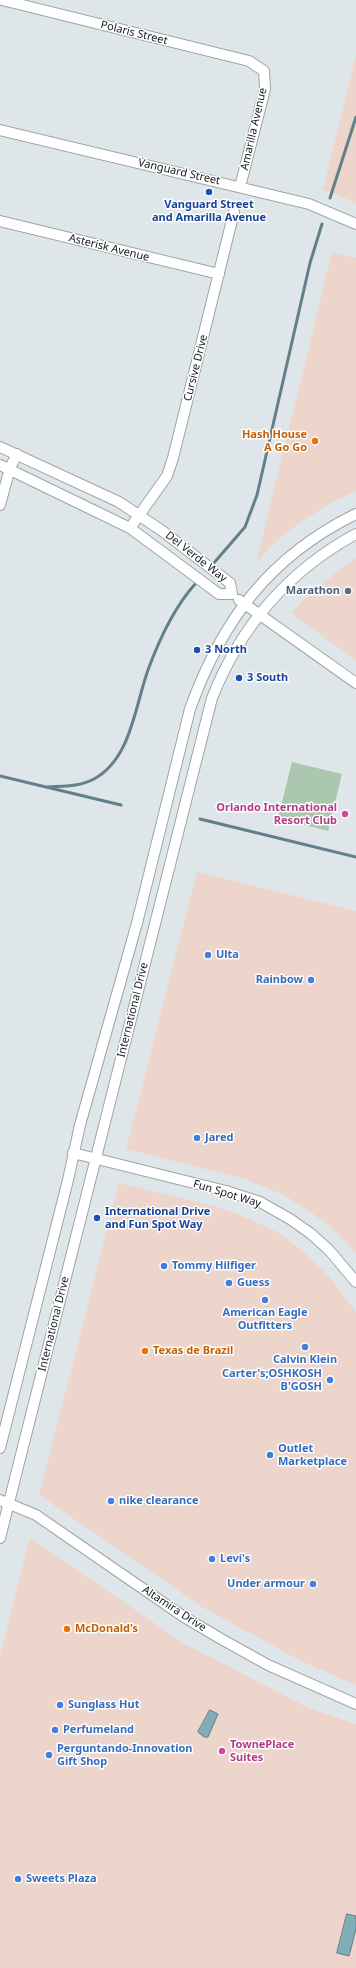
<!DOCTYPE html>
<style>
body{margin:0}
canvas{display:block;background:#dfe6ea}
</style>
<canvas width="356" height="1968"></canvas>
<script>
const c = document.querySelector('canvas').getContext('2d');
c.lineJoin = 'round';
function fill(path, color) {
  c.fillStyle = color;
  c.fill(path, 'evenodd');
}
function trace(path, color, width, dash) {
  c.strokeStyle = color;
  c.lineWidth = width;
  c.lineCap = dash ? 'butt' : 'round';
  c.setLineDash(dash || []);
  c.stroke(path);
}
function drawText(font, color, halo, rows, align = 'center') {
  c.font = font + ' "Noto Sans",sans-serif';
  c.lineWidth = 3;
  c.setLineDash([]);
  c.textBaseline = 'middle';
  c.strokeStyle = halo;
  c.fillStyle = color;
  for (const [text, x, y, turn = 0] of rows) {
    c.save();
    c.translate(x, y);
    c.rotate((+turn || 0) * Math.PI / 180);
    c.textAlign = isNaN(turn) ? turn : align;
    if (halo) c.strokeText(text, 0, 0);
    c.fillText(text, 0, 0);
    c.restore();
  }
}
const commercial = new Path2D(`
 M356,56V204L335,193L323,190Z
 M332,252L356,258V491L329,504L301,522L273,544L256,563Z
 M356,558V661L291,613L315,589Z
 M197,872L356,911V1253L325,1222L284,1195L245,1179L126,1149Z
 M119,1183L218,1207L247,1218L279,1233L304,1252L325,1272L356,1312V1685L303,1662L202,1607L39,1495Z
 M30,1538L185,1644L309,1708L356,1724V1968H0V1655Z`);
const green = new Path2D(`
 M292,762L342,774L328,831L278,818Z`);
const water = new Path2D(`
 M210,1710L218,1714L208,1737H204L198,1732Z
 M347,1914L356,1916V1929L349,1956L337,1953Z`);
const stream = new Path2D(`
 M330,198L356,117
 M213,564L245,527L257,495L310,263L322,224
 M0,776L121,805
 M47,787C63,786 79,787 94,779C131,759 135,706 148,670C159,640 175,606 196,583
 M200,819L356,857`);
const minor = new Path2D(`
 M2,0L249,61L264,71L265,89L240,187
 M0,130L309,204L356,224
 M0,221L219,274
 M0,447L119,502L161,530L230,583L232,594
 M0,465L130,528L219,594H232
 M0,505L10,468L17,454
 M130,528L167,476L173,458L234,212
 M239,600L356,683
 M73,1153L226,1191L260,1202L290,1219L310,1233L329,1250L356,1282
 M0,1448L68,1180L80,1125L137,923L190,709C222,620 270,556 356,514
 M0,1500L36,1515L184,1617L223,1640L268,1665L356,1704
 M0,1538L212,698C240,628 288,571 356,534`);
const markers = [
 [209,192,4,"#1a4fb4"],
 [315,441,4,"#e8710a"],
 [348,591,4,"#5c6f8a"],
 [197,650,4,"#1a4fb4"],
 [239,678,4,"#1a4fb4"],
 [345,814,4,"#d1479c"],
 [208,955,4,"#3f7fe0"],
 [311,980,4,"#3f7fe0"],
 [197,1138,4,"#3f7fe0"],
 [97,1218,4,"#1a4fb4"],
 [164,1266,4,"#3f7fe0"],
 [229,1283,4,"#3f7fe0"],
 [265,1300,4,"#3f7fe0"],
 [305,1347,4,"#3f7fe0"],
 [145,1351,4,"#e8710a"],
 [330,1380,4,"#3f7fe0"],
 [270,1455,4,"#3f7fe0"],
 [111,1501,4,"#3f7fe0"],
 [212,1559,4,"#3f7fe0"],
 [313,1584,4,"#3f7fe0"],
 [67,1629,4,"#e8710a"],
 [60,1705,4,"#3f7fe0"],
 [55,1730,4,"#3f7fe0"],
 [222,1751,4,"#d1479c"],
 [49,1755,4,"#3f7fe0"],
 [18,1879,4,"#3f7fe0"]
];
const streetNames = [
 ["Polaris Street",134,33,14],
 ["Amarilla Avenue",254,129,-77],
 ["Vanguard Street",179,172,13],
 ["Asterisk Avenue",109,248,14],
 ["Cursive Drive",196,368,-76],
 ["Del Verde Way",196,557,38],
 ["International Drive",133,1010,-76],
 ["Fun Spot Way",227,1194,17],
 ["International Drive",54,1324,-76],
 ["Altamira Drive",174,1609,33]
];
const transitNames = [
 ["Vanguard Street",209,205,"center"],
 ["and Amarilla Avenue",209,218,"center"],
 ["3 North",205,650],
 ["3 South",247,678],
 ["International Drive",105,1212],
 ["and Fun Spot Way",105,1225]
];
const foodNames = [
 ["Hash House",307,435,"right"],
 ["A Go Go",307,448,"right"],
 ["Texas de Brazil",153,1351],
 ["McDonald's",75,1629]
];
const serviceNames = [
 ["Marathon",340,591]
];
const hotelNames = [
 ["Orlando International",337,808],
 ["Resort Club",337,821],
 ["TownePlace",230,1745,"left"],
 ["Suites",230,1758,"left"]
];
const shopNames = [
 ["Ulta",216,955],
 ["Rainbow",303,980,"right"],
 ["Jared",205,1138],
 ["Tommy Hilfiger",172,1266],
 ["Guess",237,1283],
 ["American Eagle",265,1313,"center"],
 ["Outfitters",265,1326,"center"],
 ["Calvin Klein",305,1360,"center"],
 ["Carter's;OSHKOSH",322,1374,"right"],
 ["B'GOSH",322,1387,"right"],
 ["Outlet",278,1449],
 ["Marketplace",278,1462],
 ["nike clearance",119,1501],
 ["Levi's",220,1559],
 ["Under armour",305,1584,"right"],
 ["Sunglass Hut",68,1705],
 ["Perfumeland",63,1730],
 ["Perguntando-Innovation",57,1749],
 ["Gift Shop",57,1762],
 ["Sweets Plaza",26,1879]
];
fill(commercial, '#edd5cb');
fill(green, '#abc7af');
fill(water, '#81adb9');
trace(water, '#618089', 1);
trace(stream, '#618089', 3);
trace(minor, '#9fa4a9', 12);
trace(minor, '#fff', 10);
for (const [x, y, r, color] of markers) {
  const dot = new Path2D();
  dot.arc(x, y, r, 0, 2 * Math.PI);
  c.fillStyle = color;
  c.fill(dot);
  trace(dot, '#fff', 1.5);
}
drawText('11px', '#151719', '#fff', streetNames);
drawText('bold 11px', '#164399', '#fff', transitNames, 'left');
drawText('bold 11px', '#c56008', '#fff', foodNames, 'left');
drawText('bold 11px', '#4e5e75', '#fff', serviceNames, 'right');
drawText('bold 11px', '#b23c85', '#fff', hotelNames, 'right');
drawText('bold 11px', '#366cbe', '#fff', shopNames, 'left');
</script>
